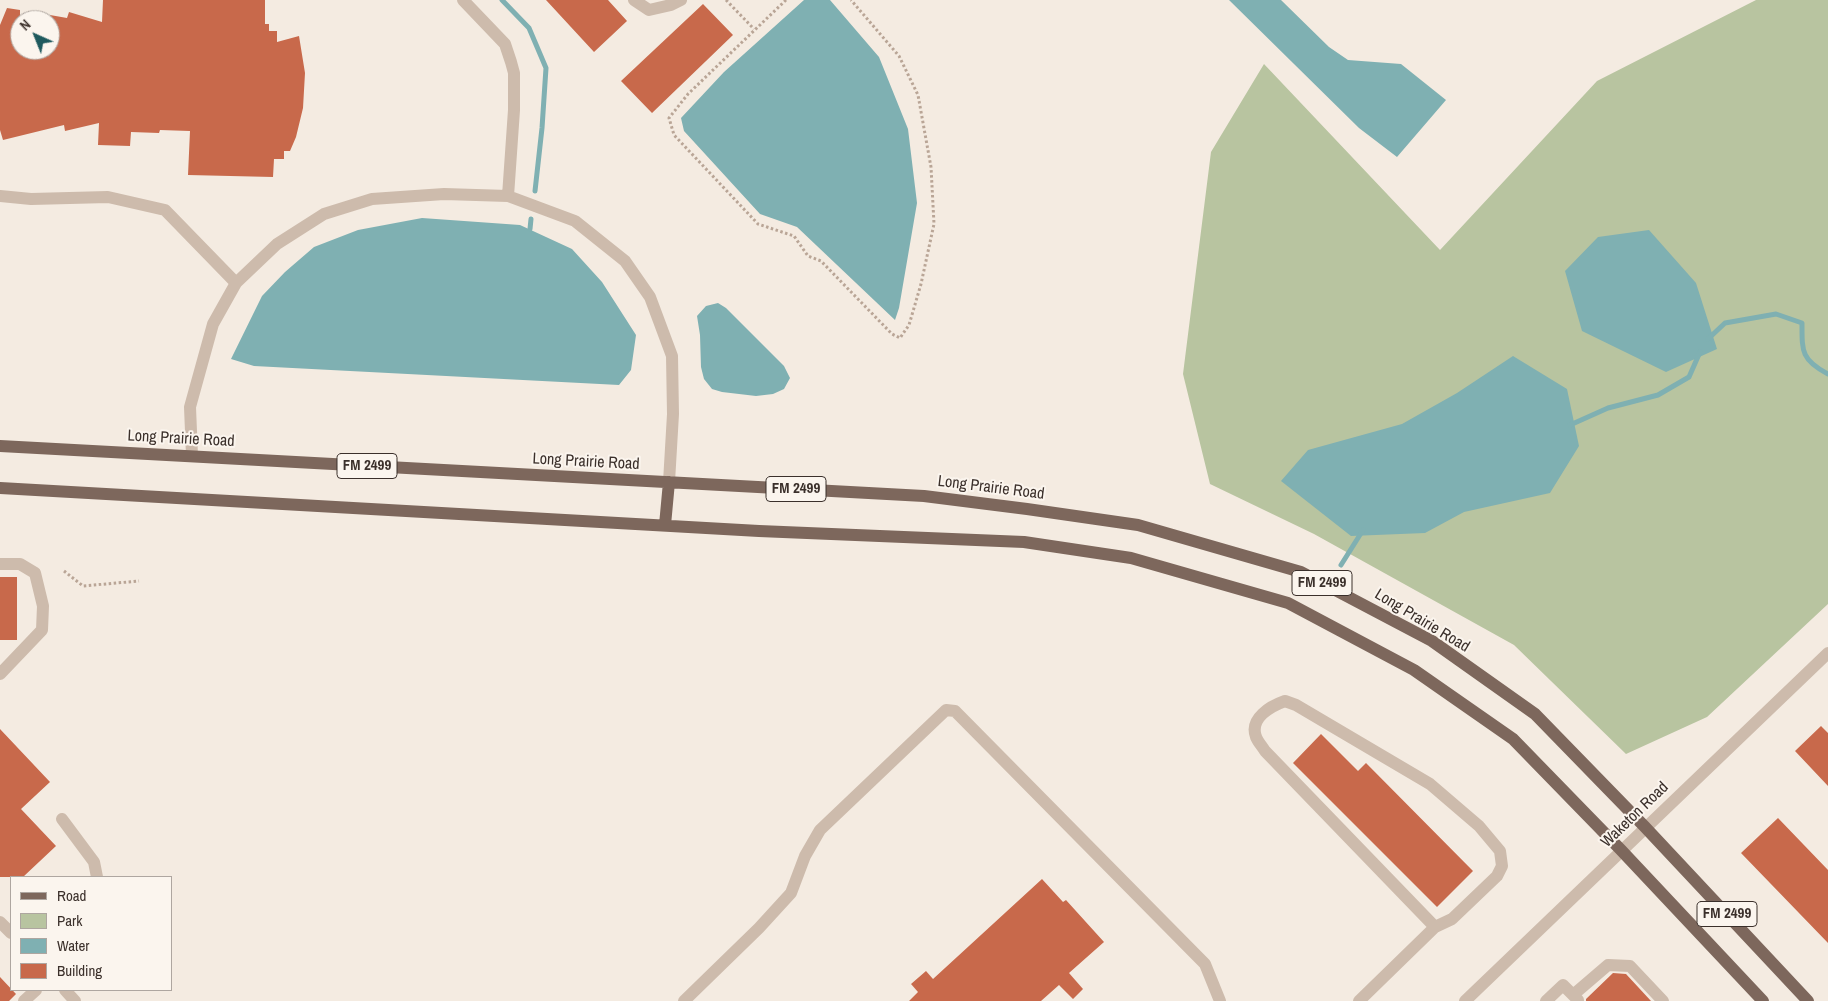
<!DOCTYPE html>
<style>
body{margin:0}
#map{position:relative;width:1828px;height:1001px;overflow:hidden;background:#f4ebe1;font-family:"Archivo Narrow",sans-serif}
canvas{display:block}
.legend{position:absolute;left:10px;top:876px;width:162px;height:115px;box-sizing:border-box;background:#fbf5ee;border:1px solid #aea6a0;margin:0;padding:6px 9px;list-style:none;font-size:15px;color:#3b302b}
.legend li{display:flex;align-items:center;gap:10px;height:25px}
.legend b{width:25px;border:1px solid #aea6a0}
.north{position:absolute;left:10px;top:10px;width:50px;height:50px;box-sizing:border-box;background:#fbf5ee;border:1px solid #aea6a0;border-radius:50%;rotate:316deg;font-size:14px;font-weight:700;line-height:20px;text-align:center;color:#3b302b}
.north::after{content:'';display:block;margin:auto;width:18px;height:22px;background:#1f5a5e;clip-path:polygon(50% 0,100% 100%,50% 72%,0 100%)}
</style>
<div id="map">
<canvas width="1828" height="1001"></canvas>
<ul class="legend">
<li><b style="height:6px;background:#7d675c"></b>Road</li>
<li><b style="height:14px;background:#b8c4a0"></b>Park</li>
<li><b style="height:14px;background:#7fb0b2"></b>Water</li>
<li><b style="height:14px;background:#c8694b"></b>Building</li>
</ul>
<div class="north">N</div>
</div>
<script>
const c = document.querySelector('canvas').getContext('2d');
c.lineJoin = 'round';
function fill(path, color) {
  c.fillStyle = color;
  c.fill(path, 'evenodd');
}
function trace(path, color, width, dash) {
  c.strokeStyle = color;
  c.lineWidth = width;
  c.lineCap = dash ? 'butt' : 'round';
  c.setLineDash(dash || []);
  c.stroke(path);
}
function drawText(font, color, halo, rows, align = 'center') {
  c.font = font + ' "Archivo Narrow",sans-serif';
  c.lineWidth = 4;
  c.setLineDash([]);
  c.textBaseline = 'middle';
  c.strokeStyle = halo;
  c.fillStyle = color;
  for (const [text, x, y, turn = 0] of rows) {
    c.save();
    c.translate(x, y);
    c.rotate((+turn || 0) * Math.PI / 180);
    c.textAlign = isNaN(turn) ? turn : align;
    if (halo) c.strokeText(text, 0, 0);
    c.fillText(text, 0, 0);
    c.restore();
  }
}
const green = new Path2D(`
 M1756,0H1828V604L1707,717L1626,754L1514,645L1314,534L1210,484L1183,374L1211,152L1264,64L1440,250L1597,81Z`);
const water = new Path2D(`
 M804,0H830L879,57L908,129L917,203L899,308L895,320L797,227L760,214L684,131L681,118L724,72Z
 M1229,0H1281L1329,47L1348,60L1401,64L1446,100L1397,157L1359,128Z
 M422,218L520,225L572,249L602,282L636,335L631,370L619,385L254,366L231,359L262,296L285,272L314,247L358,230Z
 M1649,230L1696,283L1717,349L1666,372L1582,331L1565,271L1598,237Z
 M718,303L726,308L784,366L790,378L784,389L773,394L756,396L722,392L712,389L704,379L701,367L700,335L697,316L706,306Z
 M1513,356L1567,389L1579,446L1550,493L1464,512L1425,533L1351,536L1281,481L1308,450L1402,424L1457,393Z`);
const stream = new Path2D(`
 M502,0L529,28L546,68L542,128L535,191
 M530,229L531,219
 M1708,339L1725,323L1776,314L1802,323C1802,351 1801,360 1828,374
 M1570,425L1608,408L1658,395L1689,377L1700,352
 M1341,565L1363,530`);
const building = new Path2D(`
 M103,0H265V24H269V31H277V42L299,36L305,73L303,108L296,137L290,151H284V159H274L273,177L188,175L190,131L160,130L159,133L131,132L130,146L98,145L99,123L65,131L64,125L3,140L0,130V25L7,8L20,10V50H50V15L67,18L69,12L102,22Z
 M546,0H608L627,21L594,52Z
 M703,4L733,35L652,113L621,81Z
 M0,577H17V640H0Z
 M1821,726L1828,733V786L1795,751Z
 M0,729L50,782L21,809L56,846L23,877H0Z
 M1321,734L1358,771L1366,763L1473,871L1437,907L1293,763Z
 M1778,818L1828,870V943L1741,853Z
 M1042,879L1063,902L1066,900L1104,942L1069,973L1083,989L1073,999L1059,985L1041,1001H909L918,992L911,984L926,971L933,979Z
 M1613,973L1626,974L1651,1001H1586V999Z
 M0,977L16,994L9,1001H0Z`);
const path = new Path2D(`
 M726,0L754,29
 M786,0L688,94L669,118L674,135L758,224L794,236L808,256L821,261L892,334L900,338L909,325L921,284L934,224L931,167L918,95L899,56L851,0
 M64,571L83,586L139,581`);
const minor = new Path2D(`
 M463,0L505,44L511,62L514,73V110L508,196
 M634,0L649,10L671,5L681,0
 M0,196L31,199L108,197L165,210L236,283
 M192,456L190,407L213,324L236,283L277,244L324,214L372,199L444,194L508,196L575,221L625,261L650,297L672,356L673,414L669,482
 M0,564H20L35,573L43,606L42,630L0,674
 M62,819L94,862L97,877
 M0,922L11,933
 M65,990L75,1001
 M1573,995L1608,965L1630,966L1663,1001
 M24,1001L36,990
 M684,1001L759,928L791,893L805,856L820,830L946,710L955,711L1205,964L1220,1001
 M1359,1001L1435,927L1452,919L1497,876L1502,866L1500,851L1479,826L1430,784L1296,705L1285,701C1271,706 1249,718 1256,737C1258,742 1262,746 1265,751L1435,927
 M1465,1001L1828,653
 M1546,1001L1563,985L1578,1000`);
const major = new Path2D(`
 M0,446L924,496L1027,509L1138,525L1301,572L1432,641L1535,714L1645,827L1808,1001
 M0,488L759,531L1024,542L1131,558L1288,603L1414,670L1513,739L1621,850L1763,1001
 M665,525L669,482`);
const shields = [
 [367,466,60],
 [796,489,60],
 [1322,583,60],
 [1727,914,60]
];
const shieldNames = [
 ["FM 2499",367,466],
 ["FM 2499",796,489],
 ["FM 2499",1322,583],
 ["FM 2499",1727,914]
];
const streetNames = [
 ["Long Prairie Road",181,439,3],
 ["Long Prairie Road",586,462,3],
 ["Long Prairie Road",991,488,7],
 ["Long Prairie Road",1422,621,31],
 ["Waketon Road",1635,815,-44]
];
fill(green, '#b8c4a0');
fill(water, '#7fb0b2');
trace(stream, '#7fb0b2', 5);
fill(building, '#c8694b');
trace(path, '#b9a596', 3, [2.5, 2.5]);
trace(minor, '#cdbbac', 12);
trace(major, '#7d675c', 12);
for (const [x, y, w] of shields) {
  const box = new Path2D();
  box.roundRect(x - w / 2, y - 12.5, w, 25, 4);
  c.fillStyle = '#fbf5ee';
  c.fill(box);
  trace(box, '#3b302b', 1);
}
drawText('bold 15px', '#3b302b', null, shieldNames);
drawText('16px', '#3b302b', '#fbf5ee', streetNames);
</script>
